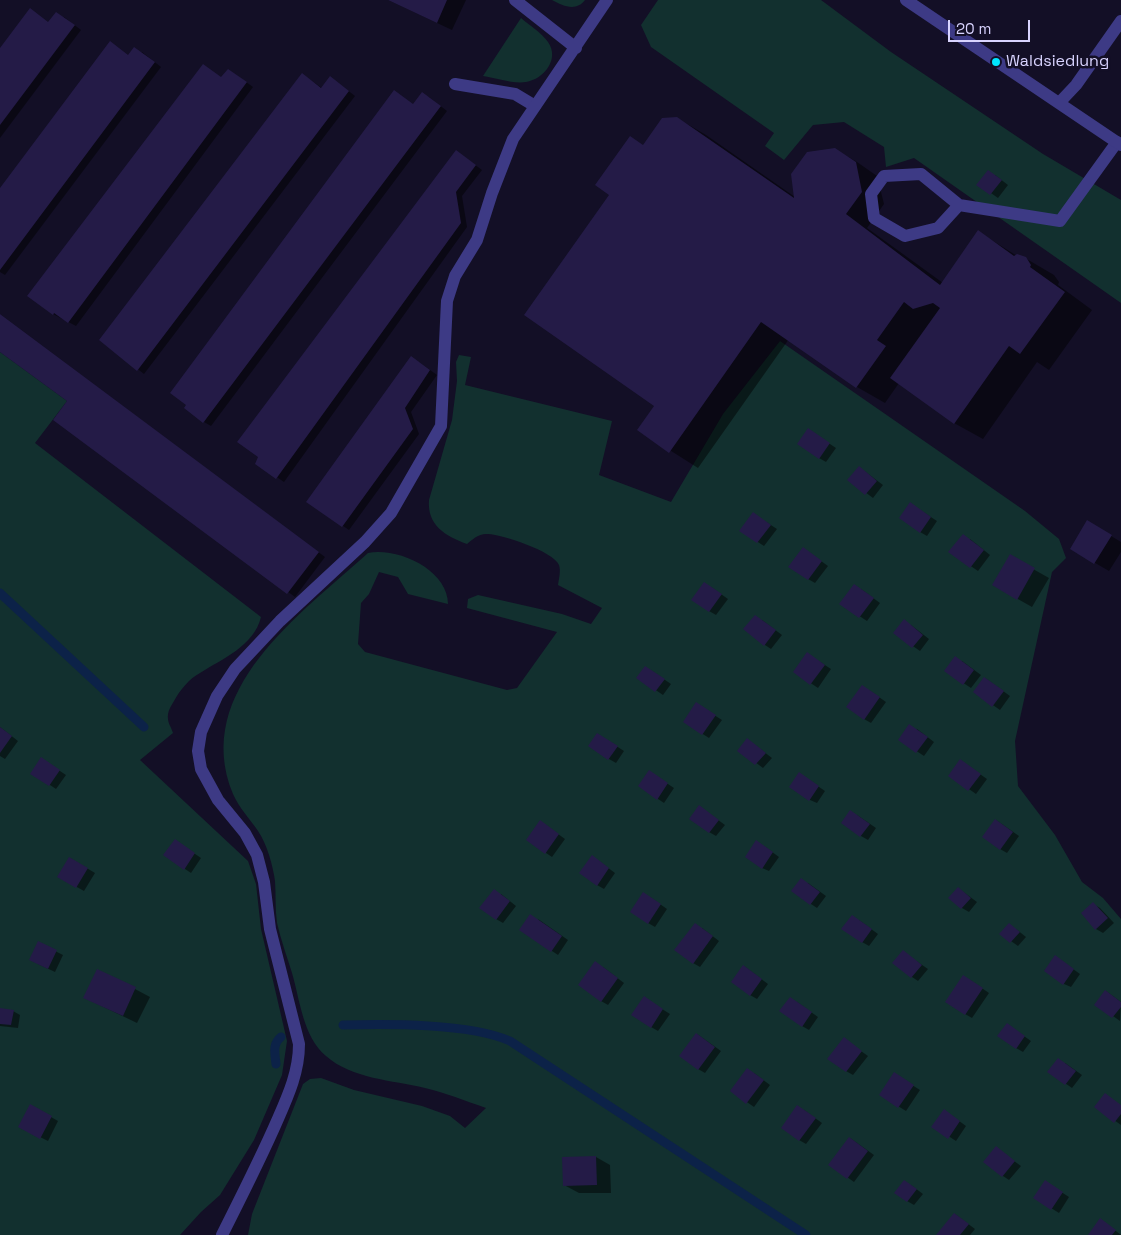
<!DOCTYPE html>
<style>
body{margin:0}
#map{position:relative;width:1121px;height:1235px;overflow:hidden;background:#130f26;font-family:"Space Grotesk",sans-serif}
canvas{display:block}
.scale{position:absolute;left:948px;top:20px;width:82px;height:22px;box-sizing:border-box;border:2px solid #d9d4ff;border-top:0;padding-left:6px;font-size:15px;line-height:18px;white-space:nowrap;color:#d9d4ff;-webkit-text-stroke:4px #130f26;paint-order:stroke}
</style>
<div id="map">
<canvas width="1121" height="1235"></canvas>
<div class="scale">20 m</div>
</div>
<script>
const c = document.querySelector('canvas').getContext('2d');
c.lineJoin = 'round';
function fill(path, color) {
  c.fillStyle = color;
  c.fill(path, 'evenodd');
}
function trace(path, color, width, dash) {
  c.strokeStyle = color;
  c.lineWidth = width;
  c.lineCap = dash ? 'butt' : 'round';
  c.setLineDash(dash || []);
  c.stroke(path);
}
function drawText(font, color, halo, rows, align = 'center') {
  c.font = font + ' "Space Grotesk",sans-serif';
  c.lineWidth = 5;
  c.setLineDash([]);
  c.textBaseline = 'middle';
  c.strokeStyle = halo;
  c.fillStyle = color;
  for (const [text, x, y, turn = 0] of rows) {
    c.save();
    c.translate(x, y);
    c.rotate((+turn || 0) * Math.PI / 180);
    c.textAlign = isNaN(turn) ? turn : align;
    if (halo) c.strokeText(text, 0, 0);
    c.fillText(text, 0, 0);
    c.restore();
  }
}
const green = new Path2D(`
 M552,0H585C576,12 563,6 552,0Z
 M658,0H821L891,52L1043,154L1121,200V303L914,158L886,167L884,147L844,122L813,125L784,160L765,146L774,133L651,47L641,25Z
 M521,18C529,25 542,33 548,42C560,59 544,79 526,82C513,84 496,78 483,76Z
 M780,341L1025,511L1059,539L1066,558L1052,572L1015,741L1018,786L1055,835L1082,882L1103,898L1121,919V1235H248L252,1214L303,1084L310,1079L321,1078L354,1090L422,1106L450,1116L465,1128L486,1108C466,1101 446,1093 425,1088C392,1080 352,1079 326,1056C303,1037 300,1000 292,973C287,957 281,940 277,923C275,909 276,895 275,881C273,866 267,844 258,831C250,819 239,808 233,794C191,690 301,614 368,553C398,547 448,570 448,604L408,594L398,577L379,572L369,594L361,603L358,644L365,652L507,690L517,688L557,632L467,608L468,599L478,595L562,614L591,624L602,608L558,585C559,578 561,571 559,565C553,551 503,535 488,534C479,533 473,539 467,544C445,536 427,525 429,500L452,420L457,381L456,362L459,355L471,357L465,385L612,421L599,475L671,502L723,414Z
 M0,352L67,401L35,443L261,617C254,646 222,659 200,673C189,679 180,690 174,701C171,706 167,712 168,719C168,723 172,729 173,733L140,760L248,861L256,884L261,929L287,1041L282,1075L254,1140L220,1195L201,1212L180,1235H0Z`);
const shadow = new Path2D(`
 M388,0H466L452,30Z
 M64,17L81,30L0,138V50Z
 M142,52L161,67L5,275L0,272V190L129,56Z
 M235,74L253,87L76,326L53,314L222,78Z
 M302,74L322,88L337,82L355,96L144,374L101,340Z
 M429,97L447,111L211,426L204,422L414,105Z
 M677,118L706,135L795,197L835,149L857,162L877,176L884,204L867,228L943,283L979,232L1017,256L1025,258L1054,275L1059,282L1058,285L1092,310L1049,370L1037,362L983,439L954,423L899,383L885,403L857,387L789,339L698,468L638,430L655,405L644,146Z
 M463,156L482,170L462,196L467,227L284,482L256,463Z
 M995,175L1008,185L998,198L978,184Z
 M0,314L325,557L295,597L55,420L69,401L0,350Z
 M419,362L437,375L411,412L419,434L349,530L308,502Z
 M815,434L836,448L826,462L819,458Z
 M859,467L883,485L873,498L849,480Z
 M917,508L937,521L927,536L920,532Z
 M760,518L777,529L764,546L741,531Z
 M1088,522L1121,542V552L1109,571L1071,549Z
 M970,539L990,555L978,571L950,552Z
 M810,553L828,566L815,583L808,579Z
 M1010,556L1049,578L1032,607L993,585Z
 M711,587L728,599L716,615L709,611Z
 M861,589L880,603L867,621L841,604Z
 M762,620L782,635L771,649L765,645Z
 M911,625L929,639L920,651L894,633Z
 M814,658L831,669L818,688L794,672Z
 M962,661L981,675L971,688L945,671Z
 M652,671L671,684L663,695L638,678Z
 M985,678L1010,696L1000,710L974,692Z
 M869,690L886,702L871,723L864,719Z
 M703,708L722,720L709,738L684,722Z
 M0,727L18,741L5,759L0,756Z
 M917,729L934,742L924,756L900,740Z
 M604,738L624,751L616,763L609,759Z
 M747,739L772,758L763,768L739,750Z
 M48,763L66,775L56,789L50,785Z
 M967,765L987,779L976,794L949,775Z
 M656,776L674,788L664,803L658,799Z
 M806,778L825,791L817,803L810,800Z
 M706,811L725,825L716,836L709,832Z
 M857,815L876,828L868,840L861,836Z
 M996,820L1019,836L1007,853L1000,849Z
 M547,826L565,839L552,857L546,853Z
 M182,845L201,858L191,873L185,869Z
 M764,846L779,857L769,871L762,868Z
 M70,858L95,873L84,891L59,877Z
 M599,861L615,873L604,889L597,885Z
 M808,883L826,896L817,908L811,904Z
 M958,888L977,902L969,912L962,908Z
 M501,894L516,906L503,923L496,919Z
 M650,897L667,909L655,927L648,923Z
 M1093,904L1100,908L1114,923L1103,933L1096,929Z
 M538,919L568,940L558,955L552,951Z
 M859,920L878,934L869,946L862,942Z
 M702,928L719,941L700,967L693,963Z
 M1016,929L1026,937L1018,946L1001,934Z
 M39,943L63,955L55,972L38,964Z
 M903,952L928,969L918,981L912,977Z
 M1062,961L1080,974L1071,987L1064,984Z
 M744,966L768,984L757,999L750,995Z
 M603,967L624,983L608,1005L601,1001Z
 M970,980L989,993L972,1018L965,1014Z
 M135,989L150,997L137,1023L85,998Z
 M1106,991L1121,1002L1120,1021L1096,1004Z
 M651,1002L670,1014L658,1031L651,1027Z
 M797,1002L818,1017L809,1030L802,1026Z
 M0,1009L13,1011L20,1015L18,1028L0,1026Z
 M1014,1029L1031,1041L1023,1052L1016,1048Z
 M697,1034L721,1051L705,1073L698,1069Z
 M844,1039L868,1056L853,1075L846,1071Z
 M1065,1063L1082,1075L1072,1088L1049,1072Z
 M754,1073L770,1085L754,1107L731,1091Z
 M901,1078L920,1090L906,1111L880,1095Z
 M1121,1106V1125L1096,1107Z
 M804,1110L822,1123L806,1144L799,1140Z
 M951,1115L966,1126L956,1141L933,1126Z
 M51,1117L58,1121L48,1141L26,1130Z
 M850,1138L874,1155L854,1182L830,1165Z
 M996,1148L1021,1166L1009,1180L1003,1176Z
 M596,1157L610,1165L611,1193H579L564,1185Z
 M911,1185L923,1194L914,1205L907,1201Z
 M1052,1186L1069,1197L1059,1213L1035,1198Z
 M955,1214L975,1229L970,1235H938Z
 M1107,1224L1121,1235H1090Z`);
const stream = new Path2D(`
 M0,593L144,727
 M343,1025C388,1024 469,1023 510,1041L806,1235
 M276,1064C275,1054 272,1044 281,1037`);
const building = new Path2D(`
 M388,0H447L437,23Z
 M30,8L48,22L56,12L75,25L0,125V48Z
 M110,41L128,55L134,47L155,62L0,270V188Z
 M203,64L221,77L228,69L247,82L68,323L54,313L53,315L27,296Z
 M302,73L321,88L330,76L349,91L137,371L99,340Z
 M394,90L413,104L422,92L441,106L203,423L184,408L186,405L170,393Z
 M677,117L794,198L791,174L807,152L835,148L856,162L862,192L846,214L940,285L978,230L1014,256L1017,254L1026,257L1031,265L1030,267L1065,292L1020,354L1009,346L954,424L890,378L940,308L933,303L913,309L904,302L877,340L886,346L856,388L761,322L669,453L637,430L654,406L524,315L609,195L595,185L630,136L643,145L662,118Z
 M456,150L476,165L456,192L461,223L276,479L255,464L258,457L237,442Z
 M988,170L1002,180L990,195L976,185Z
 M0,314L319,552L287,594L53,420L67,401L0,352Z
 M411,356L430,370L405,408L413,429L342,527L306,502Z
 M808,428L830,443L819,459L797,444Z
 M859,466L877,481L865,495L847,480Z
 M910,502L931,517L920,533L899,518Z
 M753,512L771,525L757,543L739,531Z
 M1087,520L1112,535L1094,564L1070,549Z
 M963,534L984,550L970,568L948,552Z
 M803,547L822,561L808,580L788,567Z
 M1010,554L1035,568L1017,600L992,585Z
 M704,582L722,594L709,612L691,600Z
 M854,584L874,598L859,618L839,604Z
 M755,615L776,630L764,646L743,629Z
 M904,619L923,635L912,648L893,633Z
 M807,652L825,665L810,685L793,672Z
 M955,656L974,670L963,685L944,671Z
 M645,666L665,679L655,692L636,678Z
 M984,677L1004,691L992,707L973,692Z
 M862,685L880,697L864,720L846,707Z
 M696,702L716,715L702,735L683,722Z
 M909,724L928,737L916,753L898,740Z
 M0,727L12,736L0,753Z
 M597,733L618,746L608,760L588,746Z
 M747,738L766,753L755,765L737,751Z
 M41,757L60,770L49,786L30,774Z
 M960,759L981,774L968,791L948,776Z
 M649,770L668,783L657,800L638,786Z
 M799,772L819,786L809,801L789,787Z
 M699,805L719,820L709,833L689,819Z
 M850,810L870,824L860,837L841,823Z
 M995,819L1013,832L1000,850L982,837Z
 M540,820L559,834L545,854L526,840Z
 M175,839L195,853L184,870L163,855Z
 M756,840L773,852L762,869L745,857Z
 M592,855L609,868L597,886L579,873Z
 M69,857L88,868L76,888L57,877Z
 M801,878L820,892L810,905L791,891Z
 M958,887L971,898L961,909L948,898Z
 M494,889L510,901L496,920L479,908Z
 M643,892L661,904L648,924L630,912Z
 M1093,902L1108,918L1095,930L1081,913Z
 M530,914L562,936L551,952L519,930Z
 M852,915L872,929L862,943L841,929Z
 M695,923L713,936L693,964L674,950Z
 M1009,923L1020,932L1010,943L999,934Z
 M38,941L57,950L48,969L29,960Z
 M903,950L922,965L911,978L892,963Z
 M1055,955L1074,969L1063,985L1044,971Z
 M595,961L618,978L601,1002L578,985Z
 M743,965L762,979L750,996L731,982Z
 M97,969L136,987L123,1016L83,998Z
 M963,975L983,988L965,1015L945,1002Z
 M1105,990L1121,1002V1007L1112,1018L1094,1005Z
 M644,996L663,1009L651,1028L631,1015Z
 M790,997L812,1012L802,1027L779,1011Z
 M0,1008L14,1010L11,1025L0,1024Z
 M1007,1023L1025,1036L1016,1049L997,1036Z
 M696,1033L715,1047L698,1070L679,1056Z
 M844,1037L862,1051L846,1072L827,1059Z
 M1058,1058L1076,1071L1065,1085L1047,1072Z
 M747,1068L764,1080L746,1104L730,1091Z
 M894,1072L914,1085L898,1108L879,1095Z
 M1105,1093L1121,1105V1114L1114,1123L1094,1107Z
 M30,1104L52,1116L40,1139L18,1127Z
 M797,1105L816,1118L799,1141L781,1128Z
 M944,1109L960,1121L948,1139L931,1127Z
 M849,1137L868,1151L847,1179L828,1165Z
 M996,1146L1015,1161L1002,1177L983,1162Z
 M596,1156L597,1185L563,1186L562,1157Z
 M904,1180L917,1189L907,1202L894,1193Z
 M1045,1180L1063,1192L1051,1210L1033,1198Z
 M954,1213L969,1224L960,1235H936Z
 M1100,1218L1116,1230L1112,1235H1088Z`);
const service = new Path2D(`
 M455,84L515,94L535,106
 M959,205L921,174L884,176L871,194L874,218L905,236L938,228L959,205L1060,221L1117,142`);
const minor = new Path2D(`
 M515,0L576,48
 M906,0L1121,145
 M1059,103L1076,85L1121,21
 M222,1235C241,1197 260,1160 277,1121C288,1096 299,1072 299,1044L270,929L264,882L257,855L245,833L218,800L201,769L198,751L201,732L217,696L235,669L280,621L365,542L391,513L441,426L447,301L455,276L477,240L492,193L513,139L607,0`);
const markers = [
 [996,62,5,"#00e5ff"]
];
const poiNames = [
 ["Waldsiedlung",1006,62]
];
fill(green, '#12302f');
fill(shadow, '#0007');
trace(stream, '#0c2248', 9);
fill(building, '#241b47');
trace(service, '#3d3a85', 12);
trace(minor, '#3d3a85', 12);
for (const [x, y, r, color] of markers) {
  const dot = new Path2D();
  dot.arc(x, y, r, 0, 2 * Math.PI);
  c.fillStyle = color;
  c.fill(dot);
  trace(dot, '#130f26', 2);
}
drawText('16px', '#d9d4ff', '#130f26', poiNames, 'left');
</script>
